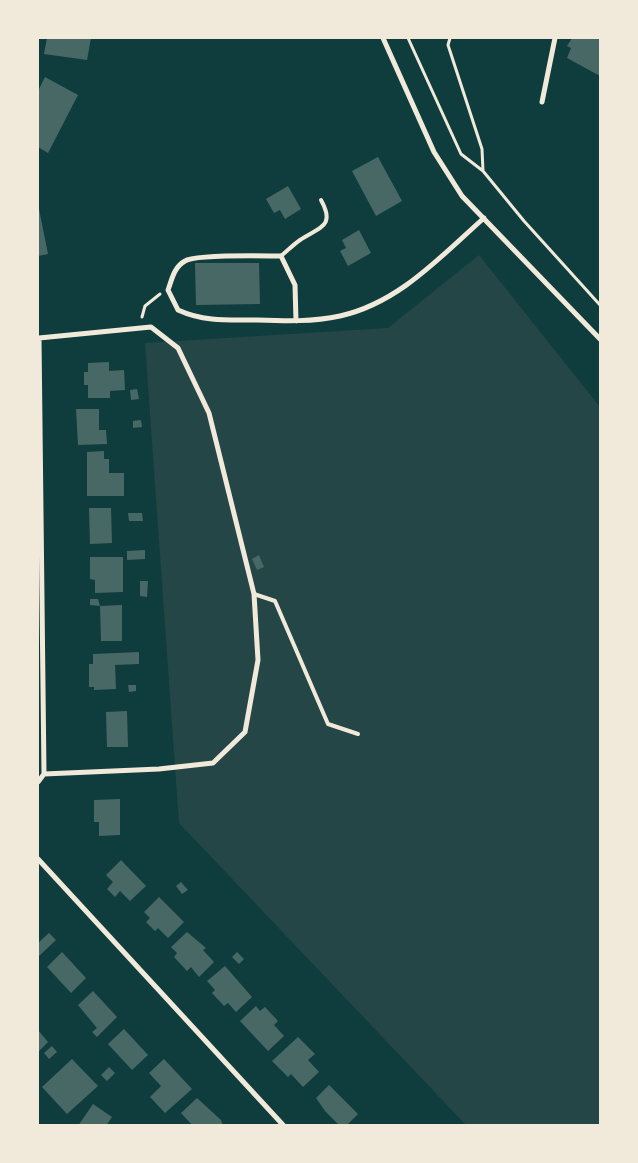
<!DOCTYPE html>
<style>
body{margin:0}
#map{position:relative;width:638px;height:1163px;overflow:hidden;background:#0f3d3e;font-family:Ubuntu,sans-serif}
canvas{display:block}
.frame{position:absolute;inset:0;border:39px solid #f1e9da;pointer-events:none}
</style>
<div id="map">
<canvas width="638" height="1163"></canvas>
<div class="frame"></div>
</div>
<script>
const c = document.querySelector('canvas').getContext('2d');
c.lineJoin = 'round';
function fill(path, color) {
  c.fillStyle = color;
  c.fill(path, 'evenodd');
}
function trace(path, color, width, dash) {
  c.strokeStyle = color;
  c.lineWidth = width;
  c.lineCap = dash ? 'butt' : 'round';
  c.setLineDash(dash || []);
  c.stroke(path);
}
const green = new Path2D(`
 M479,255L600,407V1125H466L179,823L145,343L388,328Z`);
const building = new Path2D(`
 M47,38H91L87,60L44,54Z
 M572,38H600V76L567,58L571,48L567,46Z
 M45,77L78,95L48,153L38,147V91Z
 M378,157L402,201L376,216L352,171Z
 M288,186L301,209L285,219L280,210L274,213L266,199Z
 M38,204L48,254L38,256Z
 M359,230L371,253L348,266L340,251L346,248L342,240Z
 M195,263H259L260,304L196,305Z
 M109,362V371L124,370L125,390L110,391V398H88V385H84V372H88V363Z
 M137,389L139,399L131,400L130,390Z
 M76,409H99V430H106L107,444L78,445Z
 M141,420L142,427L133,428V421Z
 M104,451V459H109V473H124V496H87V452Z
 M89,508H111L112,543L90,544Z
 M128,513H142L143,521H129Z
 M145,550V559L127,560V551Z
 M259,555L264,567L257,570L252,559Z
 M90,557H123V592L95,593V580L90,579Z
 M140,581H148L147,597L140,596Z
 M90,599H98L100,606L90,605Z
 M122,605V641H101L100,606Z
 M139,652V664L115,665L116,689L94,690V687H89V664H93V654Z
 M128,685H136V691L129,692Z
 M127,711L128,747H107L106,712Z
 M120,799V835L99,836V822H94V800Z
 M121,860L146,886L130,901L120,891L115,897L107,889L113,882L106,875Z
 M181,882L188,890L182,894L176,886Z
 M159,897L184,922L168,938L158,928L155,931L146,922L150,918L144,912Z
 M187,932L206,948L203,950L214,962L199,977L191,967L187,971L174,957L177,953L171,947Z
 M49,933L56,940L38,957V943Z
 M62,952L86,978L71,993L47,967Z
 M237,952L244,959L239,964L232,957Z
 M225,966L252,997L236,1012L228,1003L224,1006L212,993L215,990L207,981Z
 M93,991L117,1017L97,1037L92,1032L97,1028L78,1005Z
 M256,1006L260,1011L265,1007L278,1021L274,1025L284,1036L268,1051L240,1021Z
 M124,1029L148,1055L132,1070L108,1044Z
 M38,1030L48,1042L38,1052Z
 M298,1037L315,1054L308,1060L319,1072L303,1087L291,1074L288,1077L272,1061Z
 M52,1046L57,1052L49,1059L44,1053Z
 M72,1059L98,1086L67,1114L42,1087Z
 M164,1059L192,1089L165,1113L150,1097L161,1086L149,1073Z
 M109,1067L115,1073L107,1081L101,1075Z
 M329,1085L358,1114L346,1126H340L325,1111L316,1098Z
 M197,1098L221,1120L223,1126H193L181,1113Z
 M93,1104L112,1117L106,1126H78Z`);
const path = new Path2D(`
 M408,38L461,154L483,171L524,221L600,305
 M450,38L448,45L482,149L483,171
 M142,317L145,306L160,294`);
const service = new Path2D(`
 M281,256C287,251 293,245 300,240C319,227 336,227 321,200
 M254,594L275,601L328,724L358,734`);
const minor = new Path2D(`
 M383,38L434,152L462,196L600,339
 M542,102L555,38
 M296,321L295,285L281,256C265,256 195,254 185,261C174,267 172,279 168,290L178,310C204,322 229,320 257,320C285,321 313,322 340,316C399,303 441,256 484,218
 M38,782L44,774L39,338L151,327L178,348L209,413L254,594L258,660L245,732L213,763L159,769L44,774
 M38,859L284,1126`);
fill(green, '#244646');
fill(building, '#486865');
trace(path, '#f1e9da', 3);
trace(service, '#f1e9da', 4);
trace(minor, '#f1e9da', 5);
</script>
